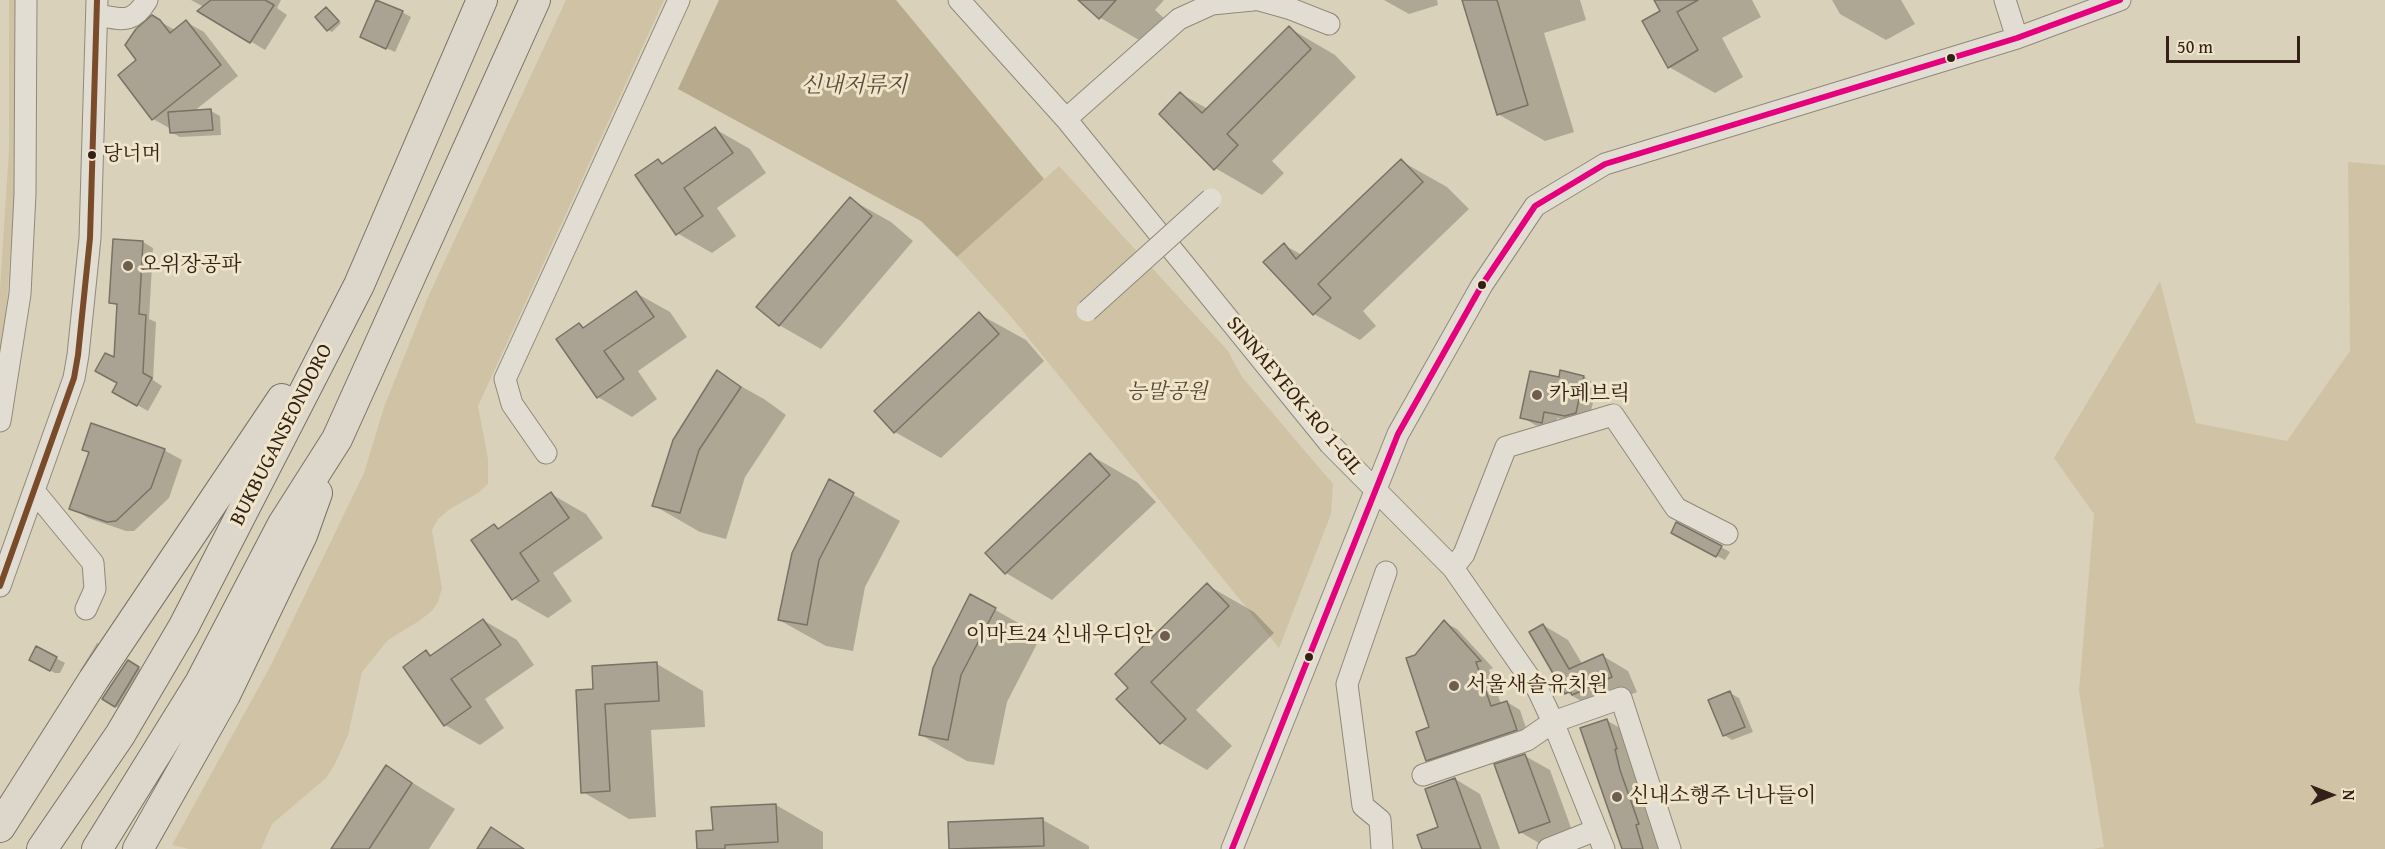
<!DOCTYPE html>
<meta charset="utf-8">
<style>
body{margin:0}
#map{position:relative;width:2385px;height:849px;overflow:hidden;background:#d9d1ba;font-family:"Gentium Book Plus",serif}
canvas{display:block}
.north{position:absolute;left:2301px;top:765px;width:60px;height:60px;-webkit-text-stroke:4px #efe5ca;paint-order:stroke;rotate:90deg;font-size:16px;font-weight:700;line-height:24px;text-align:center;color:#342017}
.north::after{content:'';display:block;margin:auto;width:21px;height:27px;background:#342017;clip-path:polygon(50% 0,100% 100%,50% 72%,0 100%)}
.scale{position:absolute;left:2166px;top:36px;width:134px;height:27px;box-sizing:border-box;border:3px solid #342017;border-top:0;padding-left:8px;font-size:18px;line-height:21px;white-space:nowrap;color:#342017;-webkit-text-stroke:4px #efe5ca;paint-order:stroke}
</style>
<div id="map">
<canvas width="2385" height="849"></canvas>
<div class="north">N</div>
<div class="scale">50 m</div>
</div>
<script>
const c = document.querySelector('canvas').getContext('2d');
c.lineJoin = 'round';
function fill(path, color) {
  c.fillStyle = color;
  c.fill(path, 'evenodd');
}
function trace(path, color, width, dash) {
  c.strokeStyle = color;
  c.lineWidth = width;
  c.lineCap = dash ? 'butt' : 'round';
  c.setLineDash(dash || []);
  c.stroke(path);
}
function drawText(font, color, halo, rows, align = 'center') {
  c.font = font + ' "Gentium Book Plus","Noto Serif KR",serif';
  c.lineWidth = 6;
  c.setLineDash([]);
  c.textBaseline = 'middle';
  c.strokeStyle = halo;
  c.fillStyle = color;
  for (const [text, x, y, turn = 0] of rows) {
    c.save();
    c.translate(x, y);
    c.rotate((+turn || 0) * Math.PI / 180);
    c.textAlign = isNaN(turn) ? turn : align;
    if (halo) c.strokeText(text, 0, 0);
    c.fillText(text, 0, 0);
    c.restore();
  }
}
const green = new Path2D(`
 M9,0H17V157L6,318L0,355V290L9,149Z
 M566,0H664L478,406L488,459V484L478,493L450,509L438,519L432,530L442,588L438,602L432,611L419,621L388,640L362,672L348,735L335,764L326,778L272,824L261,849H189L172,845L271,665L364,473L384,407L428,297Z
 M2348,162L2385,165V849H2093L2104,847L2079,691L2094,514L2054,458L2160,281L2196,423L2287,441L2350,351Z
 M1059,166L1228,351L1242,377L1333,484L1331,514L1279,648L1013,319L957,257Z`);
const water = new Path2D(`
 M719,0H896L1044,179L957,257L921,221L678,89Z`);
const shadow = new Path2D(`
 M191,0H281L277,8L287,15L265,50L200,11L204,7Z
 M1081,0H1164L1155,10L1167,21L1146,44L1099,17Z
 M1384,0H1437L1438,5L1409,14Z
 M1463,0H1580L1586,20L1544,33L1574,132L1545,141L1498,114Z
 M1656,0H1752L1761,17L1722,38L1743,77L1715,93L1669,67L1662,11Z
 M1832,0H1901L1915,24L1886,40L1840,14Z
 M326,9L341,23L332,32L328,30Z
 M402,12L411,17L395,52L370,41Z
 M152,17L175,30L186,22L204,32L238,76L193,112L211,111L220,116L221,135L180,137L171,132V129L153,119L138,61Z
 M1289,28L1335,55L1356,77L1272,161L1284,173L1262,195L1215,168L1181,94L1208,109Z
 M715,129L750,149L766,173L717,208L736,236L712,253L677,233L658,161L665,164Z
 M1401,161L1447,187L1469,209L1363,311L1376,326L1360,340L1314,314L1284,245L1302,255Z
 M850,199L891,222L913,241L821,349L779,325Z
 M143,242L153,248L149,319L156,322L153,380L162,386L148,411L114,392L119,383L115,360L118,306L111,302Z
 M636,293L670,312L687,337L638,371L657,399L632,417L598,397L579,324L585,328Z
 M979,314L1026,340L1044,361L941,458L895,432Z
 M1562,372L1584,377L1597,385L1589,420L1579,423L1557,418L1555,429L1535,425L1522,417L1560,379Z
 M717,373L764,399L786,415L745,477L726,539L700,532L653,505Z
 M164,450L182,460L169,498L134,531H126L88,518L71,508Z
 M1090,455L1137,482L1156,502L1052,600L1006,573L987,553Z
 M829,481L900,521L865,587L853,651L826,646L779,620Z
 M551,494L586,514L603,538L553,573L572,601L548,618L513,598L494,526L501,529Z
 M1681,538L1721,547L1730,552L1725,560Z
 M1207,585L1254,612L1274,633L1196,710L1232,746L1207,770L1161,743L1118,699L1131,688Z
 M971,596L1041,636L1007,702L994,765L967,761L921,735Z
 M483,620L517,640L534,665L485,699L504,728L480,745L445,725L426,652L433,656Z
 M1444,622L1457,629L1493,668L1489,670L1501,704L1507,702L1520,710L1529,737L1440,767L1427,760L1431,728L1416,657Z
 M1543,625L1568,640L1583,665L1603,656L1628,671L1637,692L1598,708L1591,707L1566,692Z
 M97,643L101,645L83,672L80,671Z
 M37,648L65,663L60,673H55L31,660Z
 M128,662L142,670L119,708L104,699Z
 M657,664L703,691L705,727L651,730L656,817L629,819L583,792L595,690Z
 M1730,693L1739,698L1753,732L1732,740L1724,735Z
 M1606,720L1632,735L1663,849H1623Z
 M1525,756L1550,770L1574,836L1546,847L1520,832Z
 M387,767L455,809L429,849H333Z
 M1455,779L1480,794L1500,849H1423L1440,828Z
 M776,805L823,832V849H698L714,832L713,808Z
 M1043,820L1089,846V849H950L949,823Z`);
const building = new Path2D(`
 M211,0H265L274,5L250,43L197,11Z
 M376,0L403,11L386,49L360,37Z
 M1078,0H1116L1099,19Z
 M1462,0H1497L1528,105L1497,115Z
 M1654,0H1698L1677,12L1698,50L1668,68L1642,21L1660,11Z
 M326,7L339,21L327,31L315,17Z
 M152,15L160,20L170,33L186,20L221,65L152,120L118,75L136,60L125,45L136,29Z
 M1289,26L1311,49L1227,134L1238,145L1214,170L1159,114L1180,92L1202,113Z
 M211,109L213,130L170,133L168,112Z
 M715,127L733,153L684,188L703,216L676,235L635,175L658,159L662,164Z
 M1401,159L1423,182L1318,284L1331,298L1313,315L1263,262L1284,243L1296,259Z
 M850,197L872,216L779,326L756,307Z
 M113,239L143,241L139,314L146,315L143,373L152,378L137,406L112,392L117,383L95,371L105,353L114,357L117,304L109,303Z
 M636,291L654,317L604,351L624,379L597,398L556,339L579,323L583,328Z
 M979,312L999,334L894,433L874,411Z
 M717,370L741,387L699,450L680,513L652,506L673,440Z
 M1560,370L1584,376L1576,413L1565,416L1544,412L1542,423L1520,418L1530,371L1559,377Z
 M91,423L165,449L151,488L116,521L107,522L69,509L89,452L82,450Z
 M1090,453L1110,475L1005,574L985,553Z
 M829,479L854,493L819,560L807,625L778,620L792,553Z
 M551,492L569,518L520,553L539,581L512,600L471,540L494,524L498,529Z
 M1676,522L1722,546L1716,557L1671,533Z
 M1207,583L1229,606L1151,682L1186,719L1160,744L1116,699L1128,688L1115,674Z
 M970,594L996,608L961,675L948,740L919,735L933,668Z
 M483,619L501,645L451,679L471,707L444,726L403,667L426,650L430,656Z
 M1444,620L1481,661L1476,662L1491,706L1507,701L1517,730L1426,761L1416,732L1429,727L1406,658L1415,655Z
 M1543,624L1569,669L1603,654L1612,677L1572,695L1570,691L1565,694L1529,632Z
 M36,646L57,657L50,671L29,660Z
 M128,660L139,667L115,707L102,699Z
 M657,662L659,701L605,704L610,791L581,793L576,690L593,689L592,666Z
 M1730,691L1745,727L1723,736L1708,700Z
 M1607,719L1617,749H1615L1620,770L1639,824L1636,825L1643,849H1622L1580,728Z
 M1525,754L1550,822L1519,833L1494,764Z
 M386,765L412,783L369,849H331Z
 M1455,778L1481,849H1422L1417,835L1438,827L1425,789Z
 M776,804L778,842L725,845V849H697L696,831L713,830L711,807Z
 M1043,818L1044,846L949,849L948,822Z
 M491,827L524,849H477Z`);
const minor = new Path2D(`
 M959,0L1066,119L1330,444L1453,568L1538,690L1553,722L1604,849
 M1259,0L1291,9L1329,24
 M2005,0L2017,38
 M97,15C122,19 132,25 147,0
 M1066,119L1179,19L1212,4L1253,0
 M0,421L20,294L25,194L26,0
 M546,453L512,404L505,379L679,0
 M34,491L93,563L95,589L86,609
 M1453,568L1464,554L1506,447L1613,415L1676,508L1727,534
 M0,586L74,378L78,355L90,238L97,0
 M1423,775L1527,740L1553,722L1621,698L1670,849
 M1232,849L1398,434L1482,285L1535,206L1605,164L2017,38L2120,0
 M1382,849L1380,820L1363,806L1347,684L1386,572
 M1548,849L1596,830`);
const highway = new Path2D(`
 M0,827L94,679L282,399
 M42,849L120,735L184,626L359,285L482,0
 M97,849L200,683L283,524L337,439L535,0
 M138,849L225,695L302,535L317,493`);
const minorBridge = new Path2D(`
 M1087,311L1211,199`);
const bus1 = new Path2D(`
 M1232,849L1398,434L1482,285L1535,206L1605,164L2017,38L2120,0`);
const bus2 = new Path2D(`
 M0,586L74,378L78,355L90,238L97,0`);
const markers = [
 [1951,58,5,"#342017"],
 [92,155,5,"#342017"],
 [128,266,6,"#6e5e50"],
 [1482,285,5,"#342017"],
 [1537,395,6,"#6e5e50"],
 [1165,636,6,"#6e5e50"],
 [1309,657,5,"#342017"],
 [1454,686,6,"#6e5e50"],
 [1617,797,6,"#6e5e50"]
];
const busNames = [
 ["당너머",103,155]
];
const poiNames = [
 ["오위장공파",140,266],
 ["카페브릭",1549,395],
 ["이마트24 신내우디안",1153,636,"right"],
 ["서울새솔유치원",1466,686],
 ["신내소행주 너나들이",1629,797]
];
const parkNames = [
 ["능말공원",1167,393]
];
const streetNames = [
 ["SINNAEYEOK-RO 1-GIL",1294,396,50],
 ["BUKBUGANSEONDORO",282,435,-63]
];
const waterNames = [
 ["신내저류지",854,86]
];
fill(green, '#d0c3a5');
fill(water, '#b7aa8d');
fill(shadow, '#0003');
fill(building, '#aaa293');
trace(building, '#797265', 1.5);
trace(minor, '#90897b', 23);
trace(highway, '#797265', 32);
trace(minor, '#e2ddd2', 21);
trace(highway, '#dcd7ca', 30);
trace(minorBridge, '#90897b', 23, []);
trace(minorBridge, '#e2ddd2', 21);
trace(bus1, '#e5007d', 6);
trace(bus2, '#7a4b2a', 6);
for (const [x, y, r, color] of markers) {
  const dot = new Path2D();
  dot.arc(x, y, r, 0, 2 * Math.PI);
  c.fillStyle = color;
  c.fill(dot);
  trace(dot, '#efe5ca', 2);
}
drawText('20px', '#342017', '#efe5ca', busNames, 'left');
drawText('21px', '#342017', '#efe5ca', poiNames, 'left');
drawText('italic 21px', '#594636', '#efe5ca', parkNames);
drawText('21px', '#342017', '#efe5ca', streetNames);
drawText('italic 22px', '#5d4a3a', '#efe5ca', waterNames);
</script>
